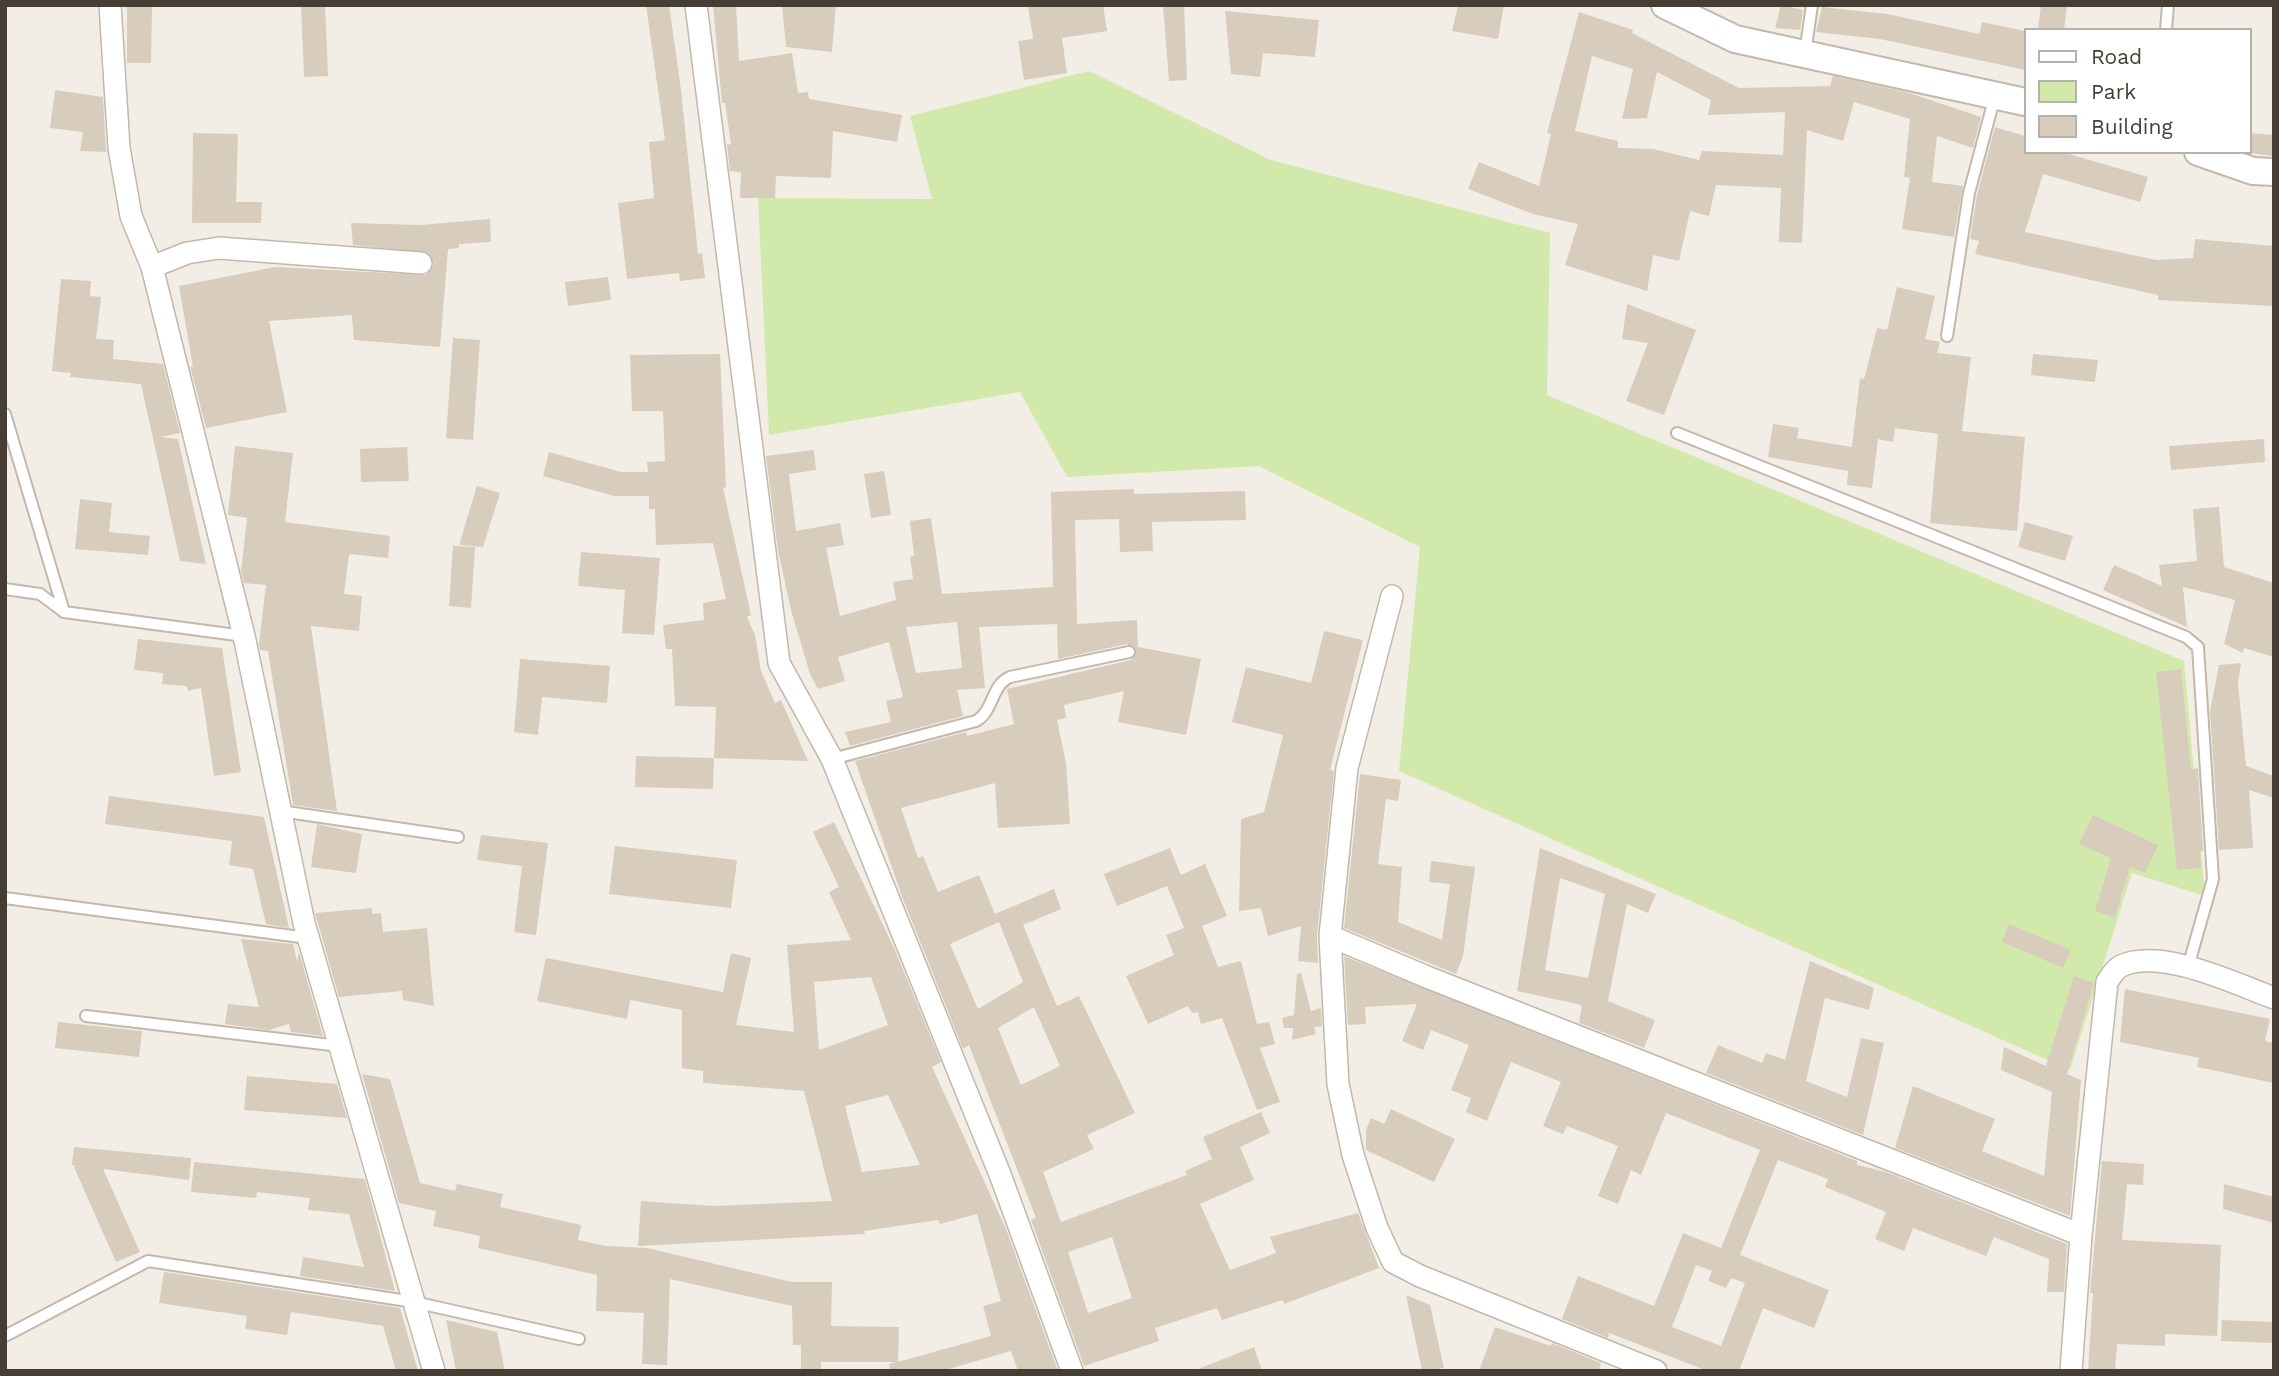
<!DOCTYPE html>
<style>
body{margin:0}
#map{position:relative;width:2279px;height:1376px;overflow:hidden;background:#f3eee5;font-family:"Work Sans",sans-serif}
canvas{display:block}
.frame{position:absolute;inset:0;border:7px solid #463e35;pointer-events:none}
.legend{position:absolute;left:2024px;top:28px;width:228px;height:126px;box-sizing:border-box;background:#fff;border:2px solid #b5b2ae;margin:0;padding:9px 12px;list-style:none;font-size:21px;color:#463e35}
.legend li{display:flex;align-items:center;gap:14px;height:35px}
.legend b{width:35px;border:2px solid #b5b2ae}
</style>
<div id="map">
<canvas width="2279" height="1376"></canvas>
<div class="frame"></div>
<ul class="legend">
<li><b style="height:9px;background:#fff"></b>Road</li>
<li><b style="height:19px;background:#d2e9ac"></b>Park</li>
<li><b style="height:19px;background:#d8ccbd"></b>Building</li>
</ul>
</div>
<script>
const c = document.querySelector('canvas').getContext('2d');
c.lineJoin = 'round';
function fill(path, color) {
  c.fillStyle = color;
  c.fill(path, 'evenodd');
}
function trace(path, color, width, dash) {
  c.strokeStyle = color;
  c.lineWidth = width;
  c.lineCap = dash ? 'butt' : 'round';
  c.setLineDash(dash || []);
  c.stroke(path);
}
const green = new Path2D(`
 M1089,71L1271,160L1550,233L1547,395L2184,661L2205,896L2132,873L2070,1070L1399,771L1420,547L1259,466L1067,477L1020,392L769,435L758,198L932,199L910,116Z`);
const building = new Path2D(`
 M127,5H152L151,63H127Z
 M301,5H325L328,76L304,77Z
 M646,5H669L681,90L698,254L702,253L705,278L680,281L679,273L627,279L618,203L654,198L649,142L665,140Z
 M713,5H736L739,61L792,53L798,93L808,92L809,99L902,115L897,142L833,131L831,178L776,176L775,198H740L741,172L730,171L727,145L731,144L725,103H722Z
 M782,5H836L832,52L786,47Z
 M1028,5H1103L1107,31L1062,38L1067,73L1024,80L1018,41L1033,39Z
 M1163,5H1184L1187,80L1169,81Z
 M1458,5H1504L1498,39L1452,31Z
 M1781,5L1803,10L1800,30L1775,28Z
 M2041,5H2067L2064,30H2038Z
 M1822,7L1887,14L1979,34L1982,22L2025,31V70L1880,39L1816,32Z
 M1225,11L1319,20L1315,57L1263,53L1260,77L1231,74Z
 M1579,12L1633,30L1632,33L1739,88L1830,86L1833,76L1906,92L1981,117L1973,148L1937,136L1932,182L1963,186L1954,237L1902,229L1910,178L1904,177L1910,119L1854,102L1843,141L1807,130L1802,243L1779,242L1781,188L1716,185L1709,216L1690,211L1679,261L1653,255L1647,291L1565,265L1578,224L1533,214L1468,189L1479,162L1539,186L1551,134L1547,133ZM1592,56L1633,69L1622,119L1647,118L1657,72L1711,100L1708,115L1785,112L1783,155L1702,151L1699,160L1653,149L1618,148V141L1575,131Z
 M55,90L103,97L106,152L80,151L83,132L50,128Z
 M1995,127L2025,136V152H2062L2148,177L2140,202L2043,174L2025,232L2156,260L2193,258L2195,239L2274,246V306L2158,300V295L1975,254L1979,241L1970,239L1977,195Z
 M193,133L238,134L236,202H262L261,223H192Z
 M2249,133L2274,135V156L2249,153Z
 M490,219L491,242L459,244V248L448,249L440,347L354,340L352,315L269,321L287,412L206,428L190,366L193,367L179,286L275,267L426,275L434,265L429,253L353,245L351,223L420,225Z
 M608,277L611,300L568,306L565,282Z
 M61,279L91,281L90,296L101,297L96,339L114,340L113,359L163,364L180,433L160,437L178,439L206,564L180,561L141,384L70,377L71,373L52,371Z
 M1897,287L1935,296L1925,339L1940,342L1937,353L1971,357L1962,431L2025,437L2017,531L1930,523L1938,434L1895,428L1893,442L1878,439L1872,488L1847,485L1848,471L1768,457L1773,424L1799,428L1797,438L1852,447L1860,378L1864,379L1877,328L1887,330Z
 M1627,304L1696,330L1664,415L1626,401L1648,343L1622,339Z
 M453,338L480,340L473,440L446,438Z
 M720,354L726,487L723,488L751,615L747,617L755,635L761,671L775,703L781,700L808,761L714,758L716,707L675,706L672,649H666L663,625L704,620L703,603L726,599L713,543L656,545L655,509H649V496H614L543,476L549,452L621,472H648L647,462L665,461L663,411H632L630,355Z
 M2033,354L2098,360L2095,382L2031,375Z
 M2264,439L2265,462L2171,470L2169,446Z
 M235,446L293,453L285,522L390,536L388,558L349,554L344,594L362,596L359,631L311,626L337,811L293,805L268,651L260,650L259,644L266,585L244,583L241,571L247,518L228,515Z
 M407,447L409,481L361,482L360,449Z
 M814,450L816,470L789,474L796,531L840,523L844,545L826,548L840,616L896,600L893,582L913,579L910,557L914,556L910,521L931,518L942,594L1053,587L1051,492L1134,489V494L1245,491L1246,520L1152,522L1153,551L1120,552L1119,519L1075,520L1077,624L1137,620L1138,647L1201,659L1186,735L1118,722L1124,691L1064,705L1066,718L1057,720L1066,763L1070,824L998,828L995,783L901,808L918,858L923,856L938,892L979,875L995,914L1054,889L1061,909L1023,925L1057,1006L1079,996L1135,1113L1087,1135L1094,1149L1043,1172L1061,1222L1187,1175L1185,1171L1212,1159L1203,1137L1261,1112L1270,1133L1240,1147L1254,1180L1200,1204L1230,1270L1276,1253L1270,1237L1358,1213L1379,1268L1284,1304L1283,1300L1222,1320L1217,1308L1155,1328L1159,1341L1084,1366L1031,1220L1036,1218L969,1045L963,1049L903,899L855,761L966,732L967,736L1014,724L1007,689L1131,660L1136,650L1127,644L1058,659L1057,624L979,627L985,688L957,690L963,716L850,746L845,732L891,722L886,701L903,697L889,642L838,657L845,681L818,689L810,674L791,610L778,551L766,456ZM957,622L962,668L916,673L906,627ZM999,922L1023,982L978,1009L950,944ZM1034,1007L1060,1066L1021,1085L998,1028ZM1112,1237L1132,1298L1088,1313L1068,1252Z
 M884,471L891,515L871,518L864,474Z
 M477,486L500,493L483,547L459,545Z
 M80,499L112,503L109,532L150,536L148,555L75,549Z
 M2219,507L2224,567L2274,583V657L2244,648L2243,653L2224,644L2235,600L2183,587L2187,627L2103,590L2114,565L2162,586L2159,565L2197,561L2193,509Z
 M2025,522L2073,536L2065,561L2018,547Z
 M453,546L475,547L471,608L449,606Z
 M581,552L660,558L654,635L622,633L625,590L578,586Z
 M1324,631L1363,640L1330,770L1334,771L1317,935L1318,963L1298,961L1301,926L1268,936L1261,908L1239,911L1241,819L1264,812L1283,735L1232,722L1246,667L1311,683Z
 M138,639L222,648L241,772L214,776L201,688L188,691L187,686L162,684L163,673L134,670Z
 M520,659L610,666L607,703L542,697L538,735L514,732Z
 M2241,663L2238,683L2246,766L2274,776V798L2249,790L2253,848L2219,850L2210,711L2219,665Z
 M2181,669L2191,770L2198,768L2203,851L2200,852L2201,868L2177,870L2156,672Z
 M636,756L714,758L713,789L635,787Z
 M1360,774L1401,780L1398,801L1386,799L1378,864L1402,867L1398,922L1442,940L1450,884L1429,882L1431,861L1475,867L1463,956L1456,974L1344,928Z
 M109,796L264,817L289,928L266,924L253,869L229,865L232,841L105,824Z
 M2093,815L2158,845L2145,873L2130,867L2115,917L2095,911L2111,858L2079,844Z
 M834,822L895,950L941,1062L932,1067L1006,1229L1058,1371H1018L1011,1351L942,1371H890L889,1364L897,1362H821V1371H801V1345H793L792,1306L670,1279L667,1365L642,1364L644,1313L596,1311L597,1275L478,1248L480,1236L433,1226L436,1211L399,1203L362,1074L390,1079L420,1183L455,1191L457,1184L503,1194L500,1207L581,1225L578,1240L606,1246L647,1248L792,1282H832L831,1326L899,1327L898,1362L991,1336L983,1306L1001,1301L977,1214L940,1224L938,1220L864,1231L865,1234L638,1246L641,1201L713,1206L832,1201L804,1091L703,1083V1071L682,1068V1010L630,1000L627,1019L537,1001L546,958L723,992L731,953L751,958L736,1025L794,1032L787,945L851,940L829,892L839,887L813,832ZM871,977L888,1025L819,1050L814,982ZM888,1095L920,1165L862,1172L845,1106Z
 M317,824L362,834L356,873L311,867Z
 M481,835L548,843L536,935L514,932L522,866L477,860Z
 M615,846L737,860L731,908L609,894Z
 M1170,848L1181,875L1205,864L1227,916L1202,926L1218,967L1241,961L1257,1024L1269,1022L1275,1044L1260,1048L1280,1102L1257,1110L1222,1018L1201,1024L1198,1012L1192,1013L1188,1006L1148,1024L1126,976L1174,955L1166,935L1184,928L1167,886L1117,906L1104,874Z
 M1540,848L1656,894L1648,913L1627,904L1608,1001L1655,1020L1644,1048L1579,1023L1582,1005L1517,991ZM1560,878L1605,894L1588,978L1545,970Z
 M372,908V914L381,913L383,932L427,928L434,1006L403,1000L402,991L339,997L315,913Z
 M2009,924L2071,950L2063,968L2002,942Z
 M241,939L293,944L297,961L299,952L323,1036L291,1032L289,1024L269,1030L225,1024L228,1004L259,1007Z
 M1344,956L1857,1161V1165L1886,1172L2067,1244L2064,1292H2047L2049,1259L1994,1237L1986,1256L1913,1228L1904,1251L1875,1239L1886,1212L1825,1187L1828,1179L1778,1160L1740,1255L1829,1290L1814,1328L1763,1308L1739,1371H1708L1609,1333L1608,1338L1562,1319L1578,1276L1654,1306L1683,1233L1721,1248L1760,1150L1666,1113L1641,1175L1631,1170L1618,1204L1598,1196L1618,1146L1567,1126L1563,1134L1543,1126L1561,1082L1511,1062L1487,1121L1466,1112L1471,1098L1451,1090L1469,1045L1431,1030L1423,1050L1402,1041L1417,1004L1365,1007L1366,1024L1348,1025ZM1696,1265L1712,1271L1708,1281L1726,1288L1731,1278L1745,1283L1721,1346L1672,1327Z
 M1810,961L1874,988L1869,1010L1825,998L1806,1081L1847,1097L1861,1038L1884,1043L1863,1135L1706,1073L1718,1045L1762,1063L1766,1053L1785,1060Z
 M1301,973L1311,1011L1321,1008L1322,1026L1314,1027L1316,1034L1292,1040L1293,1028H1284L1282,1018L1294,1015L1297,974Z
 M2074,976L2094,983L2067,1074L2081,1080L2070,1216L1895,1148L1913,1086L1995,1119L1982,1151L2044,1176L2052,1092L2001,1070L2004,1047L2046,1066Z
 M2125,989L2270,1019L2265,1041L2274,1043V1083L2197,1067L2199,1058L2120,1042Z
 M58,1022L142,1031L139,1057L55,1048Z
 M247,1076L337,1084L347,1118L244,1110Z
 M1391,1109L1455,1139L1434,1182L1366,1150V1130L1371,1118L1384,1124Z
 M74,1147L191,1158L189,1180L103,1169L140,1252L116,1262L74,1167L76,1166L72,1165Z
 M2102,1161L2144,1164L2143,1185L2127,1184L2122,1240L2221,1245L2217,1336L2165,1334V1346L2117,1344L2115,1371H2088L2093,1293H2090Z
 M194,1162L365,1179L395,1291L300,1276L303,1257L364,1267L349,1214L308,1210L310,1198L257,1192L256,1198L191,1192Z
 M2224,1184L2274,1197V1223L2223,1209Z
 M164,1272L400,1308L418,1371H396L383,1326L291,1312L287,1335L245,1329L247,1316L159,1303Z
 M1406,1295L1430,1305L1444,1368L1422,1371Z
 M446,1320L497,1332L505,1371H456Z
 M2222,1320L2274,1322V1343L2221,1341Z
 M1495,1327L1551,1346L1552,1343L1601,1363L1599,1371H1479Z
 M1254,1347L1262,1371H1199L1198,1369Z`);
const service = new Path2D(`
 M2166,30L2168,5
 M1805,53L1812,5
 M1947,336L1969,193L1995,96
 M5,414L64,612L244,636
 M1677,433L2186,637L2198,647L2213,879L2188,967
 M5,589L40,594L64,612
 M832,759L976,721C994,711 991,685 1010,677L1129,652
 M280,811L458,837
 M5,898L308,938
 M86,1016L340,1046
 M5,1336L148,1261L414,1302L579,1339`);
const minor = new Path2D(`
 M110,5L119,148L131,216L152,267L187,253L219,248L421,263
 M696,5L779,663L832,759L1001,1177L1072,1371
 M152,267L244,636L304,923L434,1371
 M1392,596L1347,768L1330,936L1338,1084L1353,1155L1377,1228L1393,1262L1420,1276L1656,1371
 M1330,936L1427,977L2081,1235
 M2071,1371L2081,1235L2107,982C2111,976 2115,969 2121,966C2160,947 2236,984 2274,998`);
const tertiary = new Path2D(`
 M1665,5L1735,39L2025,102
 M2198,152L2253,171L2274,172`);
fill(green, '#d2e9ac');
fill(building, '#d8ccbd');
trace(service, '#c2b8ab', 14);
trace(minor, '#c2b8ab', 24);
trace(tertiary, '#c2b8ab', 30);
trace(service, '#fff', 10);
trace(minor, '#fff', 21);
trace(tertiary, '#fff', 26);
</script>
